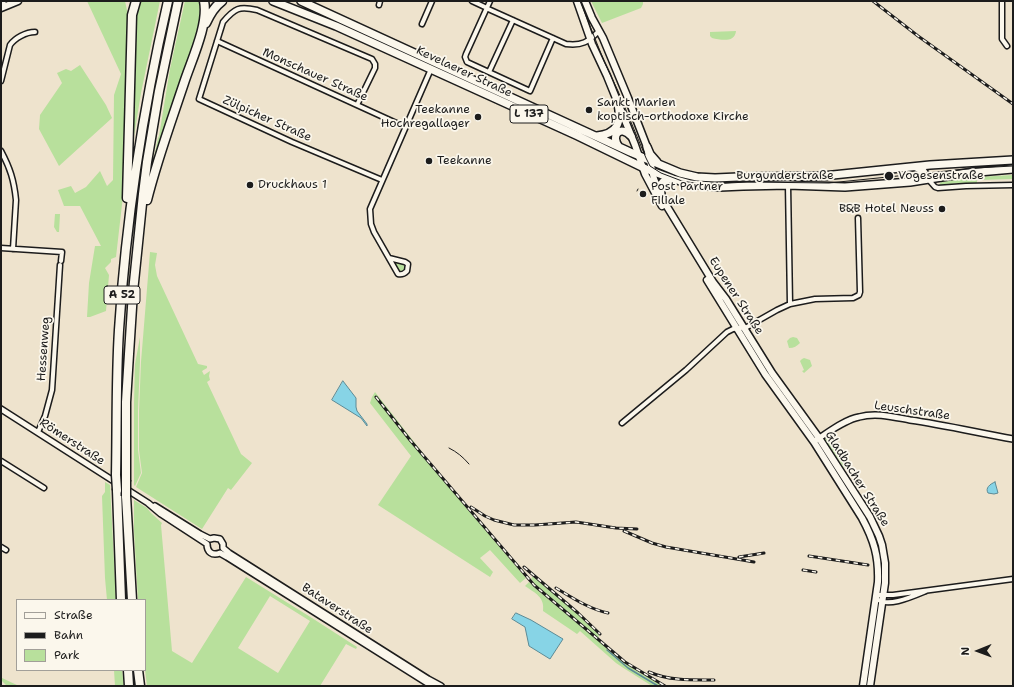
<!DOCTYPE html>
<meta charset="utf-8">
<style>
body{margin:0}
#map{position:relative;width:1014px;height:687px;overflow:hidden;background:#eee3cd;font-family:"Shantell Sans",sans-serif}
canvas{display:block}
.frame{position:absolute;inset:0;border:2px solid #1c1c1c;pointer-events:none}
.legend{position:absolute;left:16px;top:599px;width:130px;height:72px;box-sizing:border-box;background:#fbf7ec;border:1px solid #a29f99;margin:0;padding:5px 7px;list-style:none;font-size:12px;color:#1c1c1c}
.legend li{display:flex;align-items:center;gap:8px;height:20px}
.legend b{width:20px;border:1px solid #a29f99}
.north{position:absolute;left:958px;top:631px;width:40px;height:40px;-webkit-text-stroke:3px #fbf7ec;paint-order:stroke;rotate:269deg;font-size:11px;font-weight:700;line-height:16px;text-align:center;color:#1c1c1c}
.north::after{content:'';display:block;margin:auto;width:14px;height:18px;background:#1c1c1c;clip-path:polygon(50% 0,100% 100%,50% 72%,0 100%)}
</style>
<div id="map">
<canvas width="1014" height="687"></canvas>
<div class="frame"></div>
<ul class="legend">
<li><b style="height:5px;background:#fbf7ec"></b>Straße</li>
<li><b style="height:5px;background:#1c1c1c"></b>Bahn</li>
<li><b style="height:11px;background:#b8e09c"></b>Park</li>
</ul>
<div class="north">N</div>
</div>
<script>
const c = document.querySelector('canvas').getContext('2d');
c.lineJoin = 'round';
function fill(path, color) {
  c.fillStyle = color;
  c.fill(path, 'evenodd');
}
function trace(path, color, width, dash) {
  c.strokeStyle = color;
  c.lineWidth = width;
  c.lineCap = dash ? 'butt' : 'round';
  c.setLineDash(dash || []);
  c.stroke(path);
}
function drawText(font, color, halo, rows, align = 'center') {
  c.font = font + ' "Shantell Sans",sans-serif';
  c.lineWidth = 3.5;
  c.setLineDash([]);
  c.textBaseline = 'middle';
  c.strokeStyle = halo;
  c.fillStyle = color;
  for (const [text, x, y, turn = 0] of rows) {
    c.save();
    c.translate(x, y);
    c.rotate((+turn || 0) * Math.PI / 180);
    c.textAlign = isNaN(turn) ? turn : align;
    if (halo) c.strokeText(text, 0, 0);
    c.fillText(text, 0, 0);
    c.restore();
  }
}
const green = new Path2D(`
 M87,1H125L128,15L124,187L116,257L111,259V262L105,268L109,275L106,311L90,317H87L89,283L95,246H101L80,206H64L58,190L71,186L75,193L86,187L100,171L107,186L113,180L114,95L121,74Z
 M139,1H160L141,93L130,161L132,125L134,106L136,17Z
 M185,1H202L200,25L155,160L153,162L158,138L159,136L170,69Z
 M591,1H643V4L641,8L602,23Z
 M736,31C735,43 721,40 712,38L710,36V32Z
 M80,65L106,105L112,118L59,166L39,129L40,115L62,83L57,73L66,69L71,71Z
 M1013,175V179L977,180V183H957L940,186L939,185L941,182L948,181L977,177Z
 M55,214H60L59,232H57L54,227Z
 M150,252L157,253L155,265L157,276L198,364L207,366V368L202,371L204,375L210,371L209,376L210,380L207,382L241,454L252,463L231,490L228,488L202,529L136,487L142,473L139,450V411L141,362Z
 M396,262L403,264L405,267L404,270L400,272L398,271L395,264Z
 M140,337V362L138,411V450L141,473L135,486L134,485V403L135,364Z
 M793,337L797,338L800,343C797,346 794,348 789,348L787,341L790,338Z
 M804,358L810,360L812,366L804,373L802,371L804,370L800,361L802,359Z
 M375,392L458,498L526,578L520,583L490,550L480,558L493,572L490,577L378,505L411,456L370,403L372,397Z
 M826,438H827L845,467L844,468L825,440Z
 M819,444L870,522L880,547L882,564L879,547L874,531L870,523L854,501L820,446Z
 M105,482L110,485L116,600H107L105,578L102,496L105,492Z
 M134,500L147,508L151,513L162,523L161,525L172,651L192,663L246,577L312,618L357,647L356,649L346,644L320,686H147L145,670V600H138L134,531ZM270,596L310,621L278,673L238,648Z
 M533,576L579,615L599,635L598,638L535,584L531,579Z
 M529,582L542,594L625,663L640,673L663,686H652L625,669L616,663L580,631L577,634L543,611C545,597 535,593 525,586Z
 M877,610H879L867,686H865Z
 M114,670H122L124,686H115Z
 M1,677L2,678L19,686H7L1,680Z`);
const water = new Path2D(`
 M343,381L356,398V407L357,411L367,424V426L361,418L332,400Z
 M995,482L998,493L994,494L988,493C985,488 990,484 995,482Z
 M516,613L531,620L563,639L550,659L529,646L525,627L512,619Z`);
const stream = new Path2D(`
 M607,650L628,668L658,686`);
const minor = new Path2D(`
 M472,1L487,8
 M490,1L466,54L465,57L467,62L530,91L553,38
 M1002,1V39L1007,46
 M379,5L380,1
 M486,8L566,44C582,46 588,42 599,31
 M422,24L432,1
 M217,41L405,127
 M489,72L513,20
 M1,81L10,45C15,38 26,32 35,32
 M357,105L375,68V64L372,59L257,10C239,6 235,8 223,22L199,99L292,142L382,180
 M1,151C10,168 14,180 16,200L13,249
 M928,179L935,187L938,188L966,186L1013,185
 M788,185L790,304
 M1,248L62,252L61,261
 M389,258L405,262L408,264L407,271C404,274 402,275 398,274L374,232L371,224L370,209L431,69
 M622,423L686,370L727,332L733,329L747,327L777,310L790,304L815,299L853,298L859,295L860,292L858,218
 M38,432L45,416L52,390L60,265
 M1,461L44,488
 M1,547L6,550
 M926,591C914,596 886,609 876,598L879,595H893L1013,579`);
const tertiary = new Path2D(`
 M1,409L148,503L161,514L207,544C207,552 212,556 220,553L227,557L432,686
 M816,440C829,432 844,420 859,417C876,412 894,417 910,420C945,425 979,433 1013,439
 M155,506L200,534L210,539L214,538L220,539L223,544V548L229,553C296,595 362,637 428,679L441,686`);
const secondary = new Path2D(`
 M577,1L592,44L607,76L635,145L645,174L654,191L662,206
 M585,1L592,18L603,38L628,98L647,147L654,179L663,200L713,282L726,299L772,373L819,438L870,517L879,536L882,545L885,563V583L870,686
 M1,2L3,1
 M1,8L18,1
 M707,280L765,374L814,442L862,518C874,540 879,557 878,582L863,686`);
const primary = new Path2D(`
 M273,1L336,26L578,136L646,169L673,179L691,184L720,187L743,186L788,185L845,187L910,182L967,173L1013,169
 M301,1L630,152L680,173L697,177L715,178L738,177L823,176L930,165L1013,160
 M597,136C617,134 622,123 618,104
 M619,147C610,136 620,124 631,136
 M647,147L650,154L657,162
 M916,167L923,171L928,179
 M661,195C660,185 660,180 672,179`);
const motorway = new Path2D(`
 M206,23C210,14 214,7 222,1
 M127,198L132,15L136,1
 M147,200C157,160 171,122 184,83C191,61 209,24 204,1
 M116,475C117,426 116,378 119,330C126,219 143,109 168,1
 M126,480V402L129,354L133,292L143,194L147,162L159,91L178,1
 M117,490L121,600
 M126,496L132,600
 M128,670L129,686
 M138,670L140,686`);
const tram = new Path2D(`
 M580,1L604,61L618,91L646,158L650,166L661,173L682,181L700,184H710L747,182L829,183L976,168L1013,166
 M637,191L638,189
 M449,448C457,452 463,457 469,464`);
const rail = new Path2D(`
 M873,1L918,36L1013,104
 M376,397L410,440L534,585L625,662L665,686
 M471,507L485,516L494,520L514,525H535L576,522L616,528L637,529
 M624,531L652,543L666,547L754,562
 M809,556L868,565
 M739,557L764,553
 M524,567L578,613L600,634
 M803,570L816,572
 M556,588C573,598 589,609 608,613
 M649,672C670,681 692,680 714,680`);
const motorwayBridge = new Path2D(`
 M116,475L117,490
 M126,480V496`);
const markers = [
 [589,110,4,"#1c1c1c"],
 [478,117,4,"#1c1c1c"],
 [429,161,4,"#1c1c1c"],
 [889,176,5,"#1c1c1c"],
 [250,185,4,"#1c1c1c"],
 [643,194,4,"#1c1c1c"],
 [942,209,4,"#1c1c1c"]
];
const shields = [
 [529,114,38],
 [122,295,36]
];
const shieldNames = [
 ["L 137",529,114],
 ["A 52",122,295]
];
const streetNames = [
 ["Kevelaerer Straße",464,72,25],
 ["Monschauer Straße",315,75,24],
 ["Zülpicher Straße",267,119,24],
 ["Burgunderstraße",785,176],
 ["Eupener Straße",736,296,57],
 ["Hessenweg",44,349,-86],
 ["Leuschstraße",912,411,8],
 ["Römerstraße",72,442,33],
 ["Gladbacher Straße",857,479,58],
 ["Bataverstraße",337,609,33]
];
const poiNames = [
 ["Sankt Marien",597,103],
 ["koptisch-orthodoxe Kirche",597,117],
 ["Teekanne",470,110,"right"],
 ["Hochregallager",470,124,"right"],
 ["Teekanne",437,161],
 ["Vogesenstraße",898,176],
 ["Druckhaus 1",258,185],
 ["Post Partner",651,187],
 ["Filiale",651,201],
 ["B&B Hotel Neuss",934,209,"right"]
];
fill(green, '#b8e09c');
fill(water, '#87d4e6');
trace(water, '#5c8a95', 1);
trace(stream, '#5c8a95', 1.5);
trace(minor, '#1c1c1c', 7);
trace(tertiary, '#1c1c1c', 8);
trace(secondary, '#1c1c1c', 9);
trace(primary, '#1c1c1c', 10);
trace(motorway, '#1c1c1c', 11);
trace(minor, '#fbf7ec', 4);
trace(tertiary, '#fbf7ec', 5);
trace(secondary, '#fbf7ec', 6);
trace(primary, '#fbf7ec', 7);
trace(motorway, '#fbf7ec', 8);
trace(tram, '#1c1c1c', 1);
trace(rail, '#1c1c1c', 3);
trace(rail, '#fbf7ec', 1.5, [4.5]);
trace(motorwayBridge, '#1c1c1c', 11, []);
trace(motorwayBridge, '#fbf7ec', 8);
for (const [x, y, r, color] of markers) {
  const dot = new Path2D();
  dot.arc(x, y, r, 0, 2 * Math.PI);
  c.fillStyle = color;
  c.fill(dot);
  trace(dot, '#fbf7ec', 1.5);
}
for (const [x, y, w] of shields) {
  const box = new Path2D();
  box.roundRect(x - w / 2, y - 9, w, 18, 3);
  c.fillStyle = '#fbf7ec';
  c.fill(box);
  trace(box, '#1c1c1c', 1);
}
drawText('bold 11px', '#1c1c1c', null, shieldNames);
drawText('12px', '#1c1c1c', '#fbf7ec', streetNames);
drawText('12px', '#1c1c1c', '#fbf7ec', poiNames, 'left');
</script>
